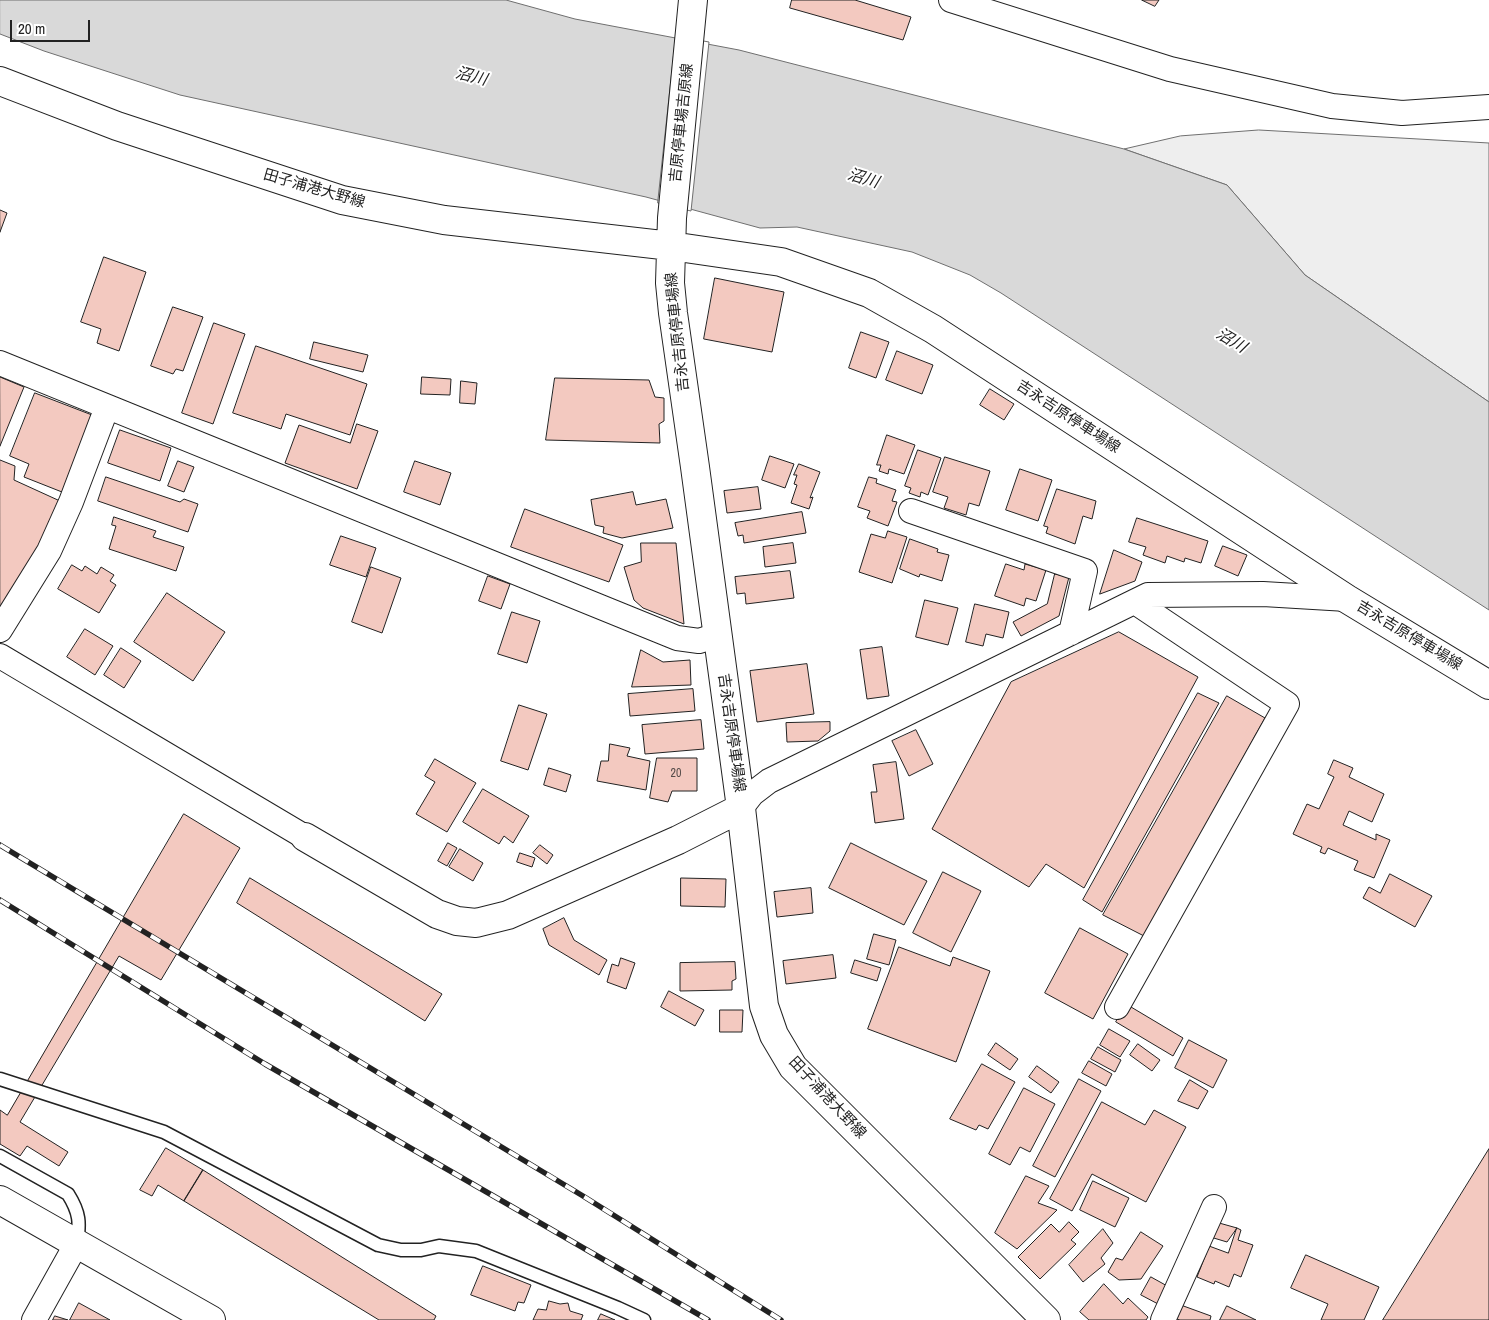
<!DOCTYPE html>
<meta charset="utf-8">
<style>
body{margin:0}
#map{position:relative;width:1489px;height:1320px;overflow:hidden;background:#fff;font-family:"Archivo Narrow",sans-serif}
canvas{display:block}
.scale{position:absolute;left:10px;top:20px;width:80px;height:22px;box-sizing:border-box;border:2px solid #222;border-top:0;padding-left:6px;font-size:15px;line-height:18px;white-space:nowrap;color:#222;-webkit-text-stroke:4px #fff;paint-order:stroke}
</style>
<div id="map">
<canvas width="1489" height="1320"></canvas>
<div class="scale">20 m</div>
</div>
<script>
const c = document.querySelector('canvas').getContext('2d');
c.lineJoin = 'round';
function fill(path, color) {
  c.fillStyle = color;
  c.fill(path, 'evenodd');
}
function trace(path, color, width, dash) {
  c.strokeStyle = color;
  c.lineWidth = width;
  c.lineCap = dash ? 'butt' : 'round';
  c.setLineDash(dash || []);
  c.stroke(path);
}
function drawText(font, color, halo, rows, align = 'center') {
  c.font = font + ' "Archivo Narrow","Noto Sans JP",sans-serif';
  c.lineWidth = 4;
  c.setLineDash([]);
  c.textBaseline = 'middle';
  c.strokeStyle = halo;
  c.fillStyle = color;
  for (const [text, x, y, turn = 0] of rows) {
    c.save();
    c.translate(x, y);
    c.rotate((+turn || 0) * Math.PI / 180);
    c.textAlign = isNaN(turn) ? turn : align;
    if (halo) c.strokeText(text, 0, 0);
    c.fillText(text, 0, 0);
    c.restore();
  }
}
const green = new Path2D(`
 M1259,130L1489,143V402L1305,275L1227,185L1124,149L1180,136Z`);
const water = new Path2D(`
 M0,0H506L575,19L739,50L1124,149L1227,185L1305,275L1489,402V610L1001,293L970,275L912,252L797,227L760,228L646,197L180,95L44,51L0,34Z`);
const pier = new Path2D(`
 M676,36L709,42L691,211L658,203Z`);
const building = new Path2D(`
 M792,0H855L911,17L903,40L790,8Z
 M1142,0H1159L1155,6Z
 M0,210L7,213L0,232Z
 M104,257L146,272L119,351L97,343L101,329L81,322Z
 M715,278L784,292L772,352L704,339Z
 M173,307L203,317L183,371L176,369L173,374L151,366Z
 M214,323L245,334L213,424L182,413Z
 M861,332L889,342L876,378L849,368Z
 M314,342L368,355L363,372L310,359Z
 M256,346L367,384L350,435L286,414L281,429L233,413Z
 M897,351L933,365L922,394L886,380Z
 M0,377L24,387L0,446Z
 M422,377L451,379L450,395L421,394Z
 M555,378L649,380L655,397L664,398V421L659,424L660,443L546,440Z
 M461,381L477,383L475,404L460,403Z
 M990,389L1014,404L1004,420L980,405Z
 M35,393L92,415L62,492L24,477L29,464L10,456Z
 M357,424L378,431L357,489L285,463L299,425L350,443Z
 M120,430L171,448L160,481L108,463Z
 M887,435L915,445L904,474L889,469L888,474L879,471L881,465H877Z
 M918,450L941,458L928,495L921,492L920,497L909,493L911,488L905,486Z
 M770,456L794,464L785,488L762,480Z
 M945,457L990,471L979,506L969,503L966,515L944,508L948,497L933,492Z
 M0,460L15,466L14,480L60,501L42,543L0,611Z
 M178,461L194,467L184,492L168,486Z
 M415,461L451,473L440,505L404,492Z
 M799,464L820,472L810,498L813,497L809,509L791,503L797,485L794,484L797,475H794Z
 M1020,469L1052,480L1038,521L1006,510Z
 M106,477L180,502L184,499L198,504L188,532L98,501Z
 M869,477L877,479L876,483L896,490L892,501L897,502L888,526L867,518L870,511L858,507Z
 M758,487L761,509L727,513L724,491Z
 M1057,489L1096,501L1092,519L1083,516L1075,544L1046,533L1048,527L1044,526Z
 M633,492L636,505L666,499L673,528L622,538L603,533L604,527L595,525L591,500Z
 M525,509L623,545L609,582L511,547Z
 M802,512L806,533L744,543L743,535L738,536L735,523Z
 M114,517L156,531L153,537L184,547L176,571L109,549L116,526L112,525Z
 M1137,518L1208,541L1201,563L1185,558L1184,562L1167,556L1165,563L1143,555L1146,547L1129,542Z
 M888,531L907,537L892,583L859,572L871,534L885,538Z
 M341,536L376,548L366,577L330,565Z
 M910,539L938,549L937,552L949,555L942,581L920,574L919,577L900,569Z
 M641,543H676L684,624L643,608L634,600L624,567L641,562Z
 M793,543L796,563L765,567L763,547Z
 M1223,546L1247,555L1238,576L1215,566Z
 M1114,550L1142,562L1135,581L1100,594Z
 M1006,564L1024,570L1025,564L1046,570L1036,601L1026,598L1024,606L995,596Z
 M72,565L82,571L85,566L97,574L101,567L114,575L110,581L116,585L99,613L58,589Z
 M371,567L401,578L382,633L352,622Z
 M790,571L794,598L746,604L745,593L737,594L735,577Z
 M1055,574L1069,577L1059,616L1021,636L1013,622L1047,604Z
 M488,576L510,584L501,609L479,601Z
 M167,593L225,632L193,681L134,642Z
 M925,600L958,608L948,645L916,637Z
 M975,604L1009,612L1003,638L986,634L983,646L966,642Z
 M512,612L540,621L527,663L498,654Z
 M85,629L113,646L95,675L67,657Z
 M1119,632L1198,677L1084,888L1046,864L1029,887L932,829L1011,682Z
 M882,647L889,696L867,699L860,650Z
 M121,648L141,661L124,688L104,675Z
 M641,650L663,662L690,660L691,685L632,687Z
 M807,664L814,714L757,722L750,671Z
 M693,689L695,711L630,716L628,694Z
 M1198,693L1219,703L1102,912L1083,900Z
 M1227,696L1265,718L1144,936L1103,915Z
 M519,705L547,714L528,770L501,761Z
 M701,720L704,749L645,754L642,725Z
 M830,722V731L818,741L787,742L786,723Z
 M916,730L933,764L909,776L892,741Z
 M610,744L630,748L627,756L650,761L646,790L597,781L601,761H608Z
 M657,758H697V791H672L668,802L650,798Z
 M435,759L476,783L447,832L416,814L435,782L425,776Z
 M1334,760L1353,768L1349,777L1384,794L1372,822L1349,811L1343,825L1376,840V834L1390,840L1374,878L1354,870L1358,861L1328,848L1325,854L1320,852L1322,847L1293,834L1307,804L1319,809L1334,777L1328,774Z
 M896,762L904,819L875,823L871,792H877L873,765Z
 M549,768L571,775L566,792L544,785Z
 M483,789L529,816L513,843L504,836L499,844L463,822Z
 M184,814L240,848L161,980L119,956L20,1122L68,1152L59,1166L27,1146L20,1156L0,1144V1110L7,1115Z
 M448,843L457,848L447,866L438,861Z
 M851,843L927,881L904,925L829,888Z
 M540,845L553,855L547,864L533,853Z
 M460,849L483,863L473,881L449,867Z
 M520,853L535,858L532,867L517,862Z
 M943,872L981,891L951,952L913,933Z
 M1390,874L1432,896L1415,927L1363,898L1369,887L1380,893Z
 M250,878L442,994L425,1021L237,903Z
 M681,878L726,879L725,907L681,906Z
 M811,888L813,913L777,917L774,892Z
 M564,918L574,940L607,960L599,975L549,945L543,929Z
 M1080,928L1128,954L1093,1019L1045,993Z
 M874,934L896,940L889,965L867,959Z
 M899,947L950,966L953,957L990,971L956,1062L868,1029Z
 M833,955L836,978L786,984L783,961Z
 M621,958L635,963L626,989L607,982L612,964L618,966Z
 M855,960L881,968L877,981L851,973Z
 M735,962L736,979L732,981V990L680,991V963Z
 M669,991L704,1010L695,1026L661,1007Z
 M1126,1004L1183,1038L1173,1056L1116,1022Z
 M720,1010H743L742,1032H720Z
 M1109,1029L1130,1041L1120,1057L1100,1045Z
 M1189,1040L1227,1060L1213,1088L1175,1068Z
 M996,1043L1018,1059L1010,1070L988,1055Z
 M1138,1044L1160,1060L1152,1071L1130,1055Z
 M1098,1047L1121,1060L1115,1072L1091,1059Z
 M1089,1061L1112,1074L1106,1086L1082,1073Z
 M982,1064L1015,1082L988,1129L979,1125L976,1130L950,1119Z
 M1037,1066L1059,1082L1051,1093L1029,1077Z
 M1079,1079L1101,1091L1055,1177L1033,1166Z
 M1190,1080L1208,1091L1198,1109L1178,1101Z
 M1024,1088L1055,1104L1030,1152L1020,1147L1010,1165L989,1154Z
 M1102,1102L1145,1125L1154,1110L1186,1127L1146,1202L1092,1174L1072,1211L1050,1199Z
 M166,1148L203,1170L184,1201L158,1185L152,1196L140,1190Z
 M1489,1149V1320H1383Z
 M203,1170L436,1316L434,1320H379L184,1201Z
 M1026,1176L1049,1186L1038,1203L1057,1210L1017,1249L995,1233Z
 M1093,1181L1129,1198L1115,1227L1080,1210Z
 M1212,1221L1237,1228L1227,1242L1207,1236Z
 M1069,1222L1079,1232L1071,1240L1076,1244L1040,1279L1018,1257L1051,1224L1059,1232Z
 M1237,1228L1241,1230L1238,1240L1253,1245L1241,1277L1234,1274L1229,1287L1215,1281L1214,1284L1197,1277L1209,1246L1228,1253Z
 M1103,1229L1113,1243L1101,1258L1105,1264L1083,1282L1069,1265Z
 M1141,1232L1163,1246L1141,1279L1119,1280L1108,1272L1116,1258L1122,1260Z
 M1306,1255L1379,1287L1364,1320H1321L1328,1304L1291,1288Z
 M483,1266L531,1285L524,1303L518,1302L515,1311L471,1295Z
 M1151,1277L1169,1287L1160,1305L1141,1295Z
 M1104,1284L1123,1304L1128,1298L1148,1317L1146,1320H1089L1080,1312Z
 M549,1301L560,1304L568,1303L570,1311L583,1315L581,1320H533L538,1309L546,1310Z
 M79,1303L110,1320H70Z
 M1178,1304L1211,1316L1210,1320H1180L1173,1318Z
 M1227,1306L1256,1320H1220Z
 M601,1314L615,1320H598Z
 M55,1316L68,1320H53Z`);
const service = new Path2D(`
 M0,1079L164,1132L378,1245L401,1250H421L439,1246L476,1251L618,1308L644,1320
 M0,1156L68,1194C80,1213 80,1223 77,1243`);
const minor = new Path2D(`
 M951,0L1170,69L1332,106L1402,113L1489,107
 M0,363L677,638L699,641L718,635
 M911,511L1085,571L1071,633
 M0,630L49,551L71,502L107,407
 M0,656L305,837
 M741,808L752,794L769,781L1148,595L1263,594L1347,599
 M1117,1007L1287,704L1135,602
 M34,1320L77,1243
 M1163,1320L1214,1207`);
const tertiary = new Path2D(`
 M0,1200L211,1320`);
const secondary = new Path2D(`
 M693,0L672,218L670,283L673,313L695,467L741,808L764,1006L774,1035L793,1067L1046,1320
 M0,81L117,126L342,200L444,220L671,246L781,262L869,293L933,329L1347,599L1489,685
 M305,837L437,914L457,921L476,923L508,915L678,840L741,808`);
const rail = new Path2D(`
 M0,845L583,1196L781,1320
 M0,900L265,1064L708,1320`);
const numberNames = [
 ["20",676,774]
];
const streetNames = [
 ["吉原停車場吉原線",682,123,-84],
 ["田子浦港大野線",314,189,16],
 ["吉永吉原停車場線",678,332,-96],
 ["吉永吉原停車場線",1068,417,33],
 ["吉永吉原停車場線",1409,636,31],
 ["吉永吉原停車場線",731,733,82],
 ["田子浦港大野線",827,1098,47]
];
const waterNames = [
 ["沼川",471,77,14],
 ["沼川",863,179,17],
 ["沼川",1231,341,31]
];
fill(green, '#eee');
trace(green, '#6f6f6f', 1);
fill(water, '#d9d9d9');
trace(water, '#6f6f6f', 1);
fill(pier, '#fff');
trace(pier, '#6f6f6f', 1);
fill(building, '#f3c9c0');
trace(building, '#222', 1);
trace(service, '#222', 15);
trace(minor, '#222', 26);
trace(tertiary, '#222', 30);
trace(secondary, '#222', 30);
trace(service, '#fff', 12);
trace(minor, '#fff', 24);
trace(tertiary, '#fff', 28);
trace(secondary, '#fff', 28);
trace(rail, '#222', 5.5);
trace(rail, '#fff', 4, [11]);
drawText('12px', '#564c4a', null, numberNames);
drawText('15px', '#222', '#fff', streetNames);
drawText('italic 16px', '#222', '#fff', waterNames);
</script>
